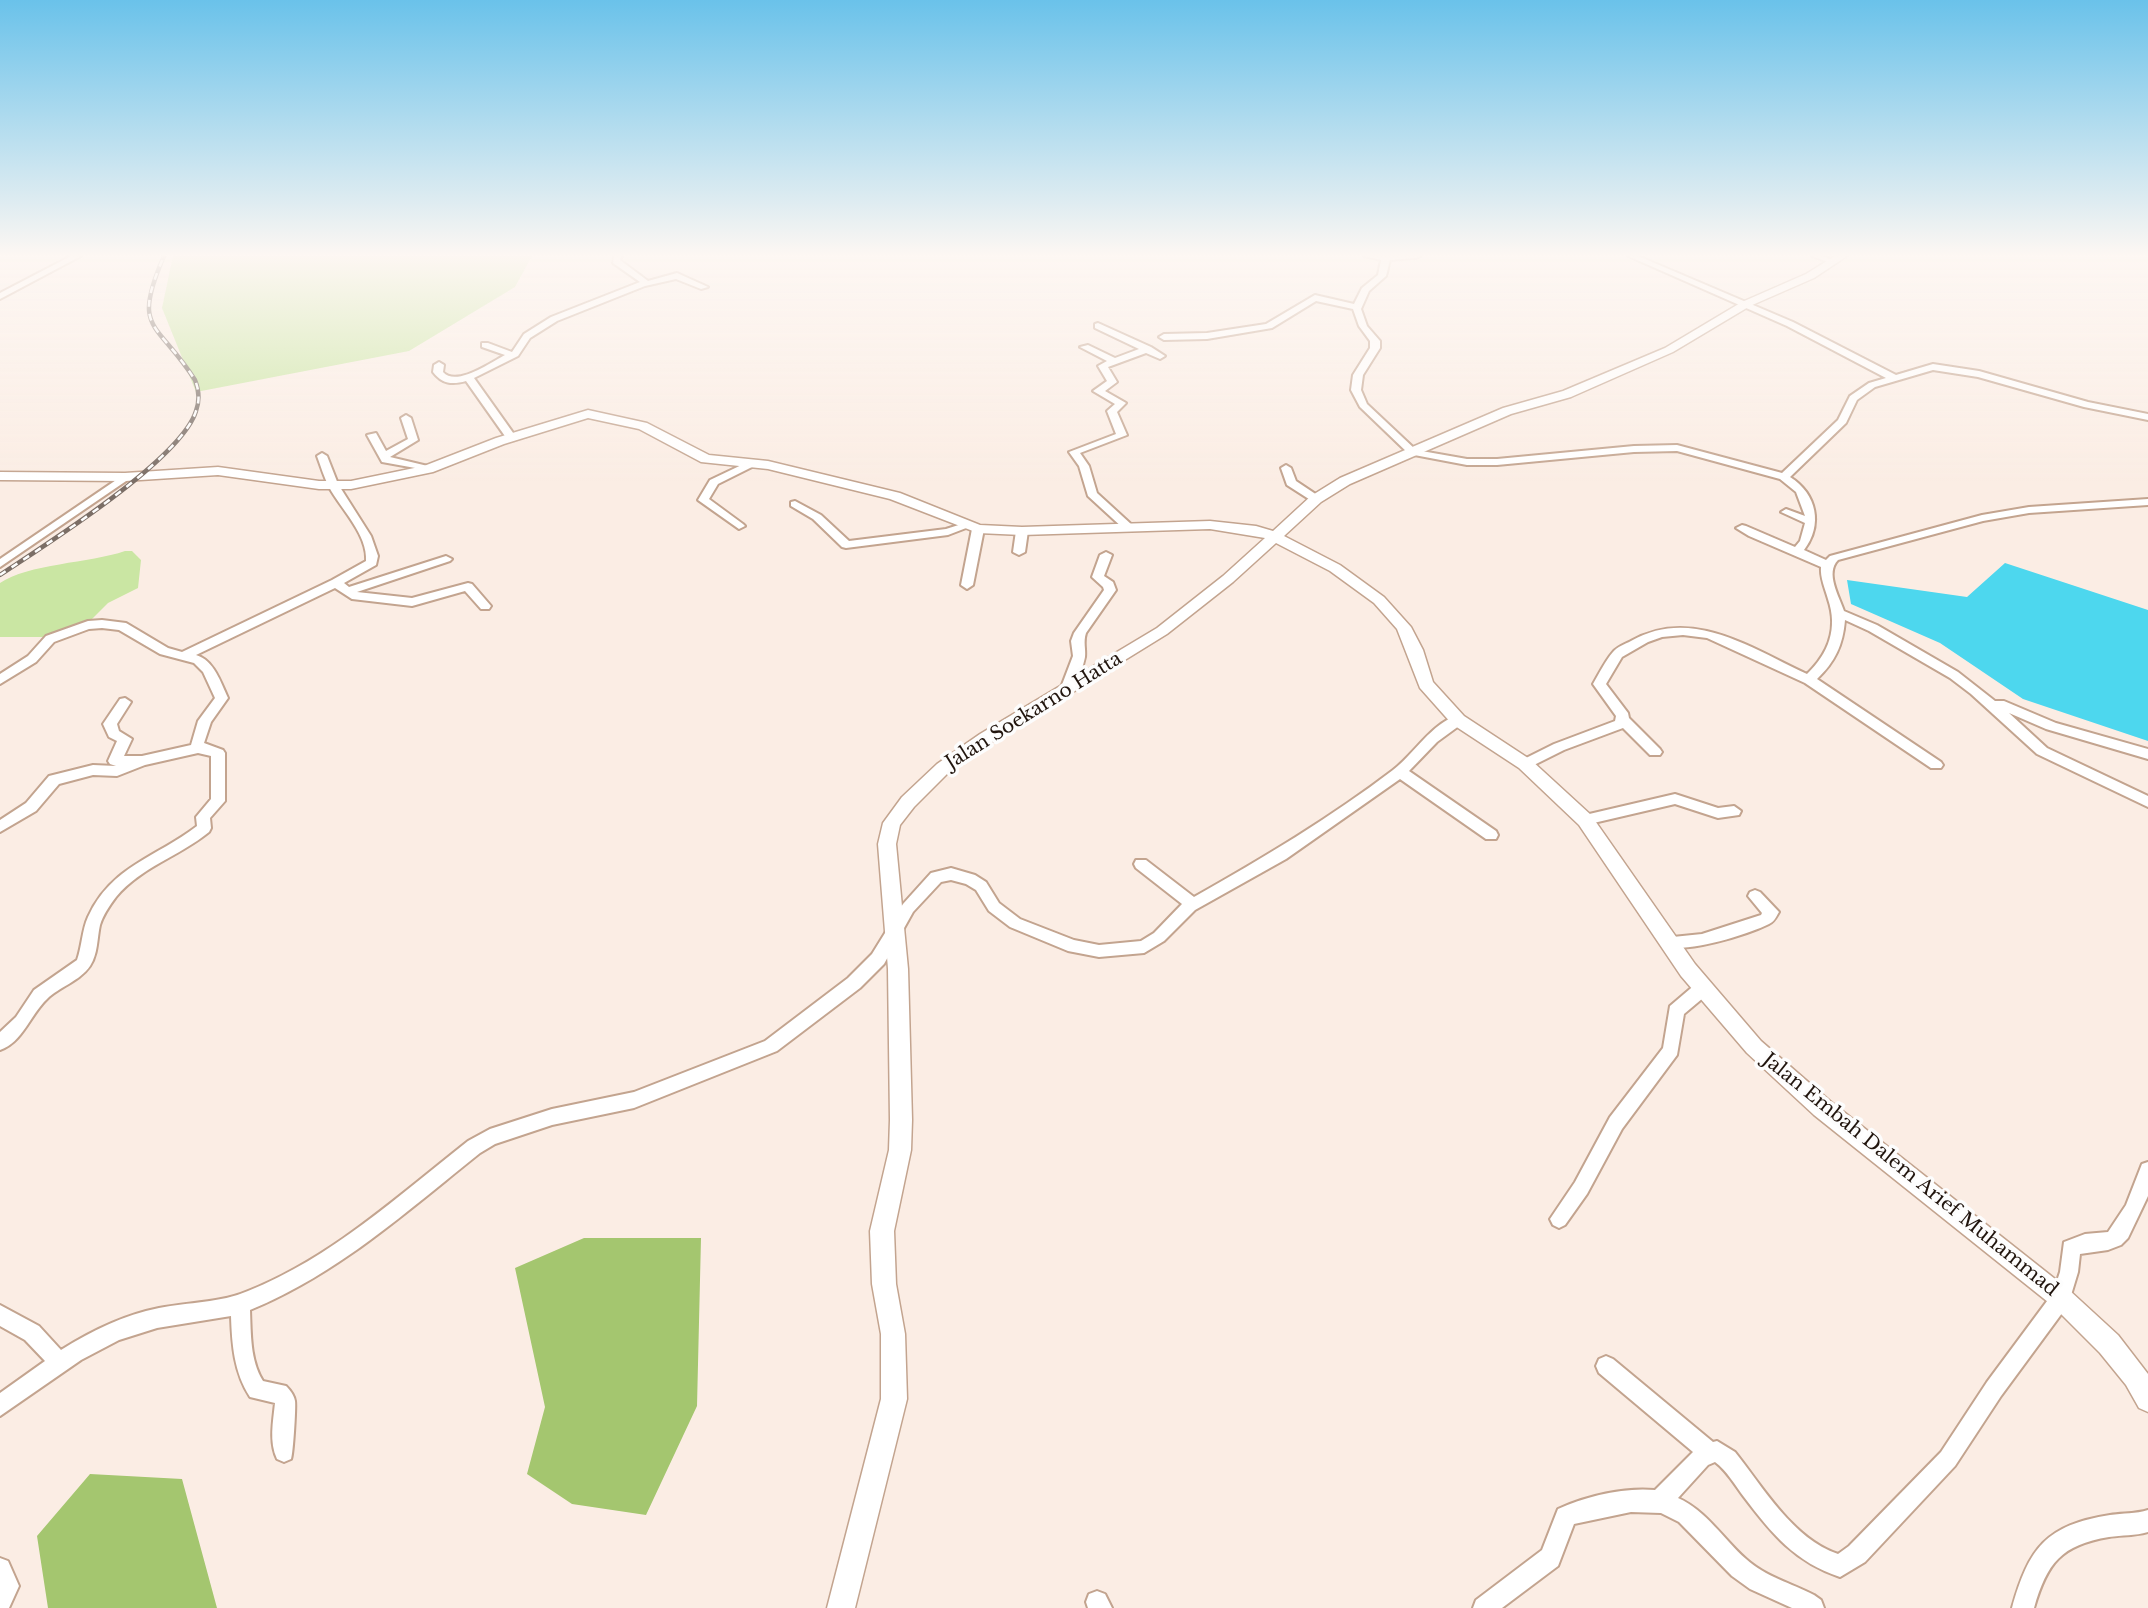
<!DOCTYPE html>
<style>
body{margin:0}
canvas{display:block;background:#fbede4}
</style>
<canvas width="2148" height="1608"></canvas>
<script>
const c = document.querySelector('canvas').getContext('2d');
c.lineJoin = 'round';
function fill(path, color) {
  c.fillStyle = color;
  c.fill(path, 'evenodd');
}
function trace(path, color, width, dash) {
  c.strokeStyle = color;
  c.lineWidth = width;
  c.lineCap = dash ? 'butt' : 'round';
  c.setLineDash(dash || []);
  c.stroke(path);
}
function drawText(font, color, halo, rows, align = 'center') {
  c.font = font + ' "Libre Baskerville",serif';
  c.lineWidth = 7;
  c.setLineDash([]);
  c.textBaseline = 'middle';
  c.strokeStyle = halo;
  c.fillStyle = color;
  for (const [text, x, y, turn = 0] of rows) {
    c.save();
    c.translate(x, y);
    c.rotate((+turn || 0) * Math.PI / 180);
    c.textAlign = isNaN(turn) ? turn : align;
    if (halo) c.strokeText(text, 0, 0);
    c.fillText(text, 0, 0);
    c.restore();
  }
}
const green = new Path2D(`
 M173,256H532L515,287L409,351L196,392L162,308Z
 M125,551H132L141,560L138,588L108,603L87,624L50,637H0V583C27,564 90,563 125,551Z`);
const forest = new Path2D(`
 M584,1238H701L697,1406L646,1515L572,1504L527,1474L545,1407L515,1268Z
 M90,1474L182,1479L217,1608H48L37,1536Z`);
const water = new Path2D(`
 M2005,563L2148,610V741L2023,699L1940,643L1851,604L1847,580L1967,597Z`);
const minor = new Path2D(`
 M71,256H81L0,299V293Z
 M614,256H622L620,260L648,281L677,273L708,287L701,289L676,279L645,286L557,321L530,338L518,356L474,378L516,437L515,439H507L466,381C452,385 442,384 433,372L434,365L439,362L444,365L443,372C456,387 490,363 505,355L482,347V343H488L512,352L524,334L551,317L640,282L613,263Z
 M1364,256H1420L1416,258L1390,260L1386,276L1369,291L1361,309L1367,326L1380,341V348L1363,375L1361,390L1367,404L1416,450L1467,459H1497L1634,446L1677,445L1782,473L1838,420L1850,396L1869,383L1886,378L1787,326L1628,256H1638L1793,322L1896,375L1933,364L1979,371L2088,402L2148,414V420L2084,407L1978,377L1933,370L1875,387L1857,400L1846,423L1790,477C1817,494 1823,525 1804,550L1826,560L1830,556L1982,515L2029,507L2148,499V505L2029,513L1983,521L1838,560C1825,573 1839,596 1844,611L1877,625L1958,672L1995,701H2004L2056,723L2148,749V759L2046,729L2009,713L2047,748L2148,796V807L2037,754L1971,694L1950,678L1869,631L1845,620C1843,645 1835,662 1817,679L1941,762L1943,765L1941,768H1931L1805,683L1707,638L1683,635L1662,637L1648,642L1622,657L1606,684L1628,713L1629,718L1660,749L1662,752L1660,755H1650L1623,728L1564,750L1530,767H1520L1518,764L1520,761L1554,744L1615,721L1616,716L1593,684C1599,674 1605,661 1613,652C1617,647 1625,644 1631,641C1692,606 1752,649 1807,674C1829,653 1838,628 1828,599C1825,588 1820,578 1821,567L1749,536L1736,528L1742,525L1746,526L1795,547L1800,541L1805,523L1781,512L1786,509L1805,516L1796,492L1780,479L1677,451L1634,452L1497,465H1467L1409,454L1360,407L1351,390L1353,375L1370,348V341L1359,326L1353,309L1316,301L1272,328L1207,339L1164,340L1159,337L1164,334L1207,333L1266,324L1315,295L1354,304L1362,288L1378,275L1381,260Z
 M1812,256H1823L1837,262L1833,264Z
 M1098,323L1151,347L1165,356L1160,359L1146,353L1108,367L1117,382L1105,391L1126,403L1117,412L1127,435L1080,453L1089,466L1097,493L1132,525L1134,527L1128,530L1124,529L1088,496L1079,466L1069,452L1116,434L1107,411L1115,404L1093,391L1107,381L1098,366L1107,361L1080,347L1088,345L1115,358L1139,349L1095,328V324Z
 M406,415L411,418L418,440L390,457L432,467V471L382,462L367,435L376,433L386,451L408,439L401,418Z
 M322,453L327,456L338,484L371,536L378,556L376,565L344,583L349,587L446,556L452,559L450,561L357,592L412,598L468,583L472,584L491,606L489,609H481L465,591L412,606L352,599L335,588L196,655C214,660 221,683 228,698L211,722L204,743L223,750L225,753V801L210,818L211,828L209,832C180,856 141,867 116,897C110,905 103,915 100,925C97,938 98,954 90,966C80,981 59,987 47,999C30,1015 23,1042 0,1050V1032L16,1017L34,990L77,960C82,946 82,930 88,917C111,866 157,857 197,826L196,817L211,799V756L198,753L145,765L117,776L93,775L59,784L36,811L0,832V820L26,803L49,776L93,765L116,766L110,764L108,761L117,741L109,737L103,724L120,699L125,698L131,702L117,724L119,731L132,739L124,756H142L191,745L198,721L215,698L203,672L194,663L160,654L119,630L102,628L89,629L54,642L36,662L0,684V674L28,656L46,636L88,621L102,620L126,623L168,648L182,652L332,580L366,561C368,535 341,509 329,487C324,477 321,467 317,456Z
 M752,460L757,463L756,465L718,484L709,499L743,524L745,526L739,529L698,500L710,480Z
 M1286,465L1291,468L1296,481L1320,497V501H1312L1287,485L1281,468Z
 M125,474L130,477L129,479L0,567V559Z
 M795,501L821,515L849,541L946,529L968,522L974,525L948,535L846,548L842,547L813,519L791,506V502Z
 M978,526L984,529L973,585L967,589L961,585L972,529Z
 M1022,528L1028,531L1025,552L1019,555L1013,552L1016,531Z
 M1106,552L1112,555L1104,576L1113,582L1116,590L1086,633C1083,642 1086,649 1085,657C1083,668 1075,690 1066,694L1061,693L1060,690L1073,656L1071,641L1074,633L1104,590L1103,587L1092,577L1100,555Z
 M1458,715L1463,717L1465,720L1463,723L1437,742L1409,771L1496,831L1498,835L1496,839H1486L1400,779L1286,859L1195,910L1164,941L1144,953L1099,957L1068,951L1010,927L989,911L976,890L966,884L951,880L941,882L913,912L884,964L860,988L777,1051L634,1108L552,1125L495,1144L480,1153C407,1211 338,1274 250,1310C251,1334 250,1360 263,1381L286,1386C290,1390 294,1395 295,1401C296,1407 293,1455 291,1459L284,1462L277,1459C269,1442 273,1422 275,1403L250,1397C234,1372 232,1345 231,1316L157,1328L119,1340L81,1360L0,1416V1393L45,1361L25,1340L0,1326V1305L39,1326L61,1350C91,1331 124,1315 159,1308C189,1302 220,1303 248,1291C331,1258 398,1196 468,1141L490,1129L552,1109L634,1092L765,1041L848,978L872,954L903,904L931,873L951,868L975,875L986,882L999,903L1020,919L1074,940L1099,945L1141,941L1154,933L1182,904L1136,868L1134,864L1136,860H1146L1194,897C1263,858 1330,818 1393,770C1415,753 1431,724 1458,715Z
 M1675,794L1718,808L1734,806L1741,811L1739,815L1718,818L1675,804L1585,825L1580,824L1578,820L1580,816L1585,815Z
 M1755,890L1760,892L1779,912C1776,917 1774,922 1769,924C1747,935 1685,954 1663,946L1660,942L1663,938L1702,934L1761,915L1762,913L1748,896L1750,892Z
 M1703,981L1709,983L1711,988L1709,993L1684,1014L1677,1055L1622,1129L1587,1194L1565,1225L1559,1228L1553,1225L1550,1219L1575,1182L1610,1117L1663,1048L1670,1006L1697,983Z
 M2148,1162V1196L2128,1238L2121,1245L2108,1250L2080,1254L2078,1272L2068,1305L2001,1396L1955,1466L1865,1562L1840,1577C1795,1562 1772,1534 1744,1497C1735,1485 1727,1471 1715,1462L1708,1465L1678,1498C1707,1511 1723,1539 1746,1559C1766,1577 1791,1583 1814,1595L1821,1600L1824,1608H1792L1750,1589L1732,1576L1679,1522L1661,1513L1631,1512L1574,1524L1558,1566L1502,1608H1473L1476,1600L1542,1550L1558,1509C1586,1496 1625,1487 1655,1490L1693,1452L1599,1373L1596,1366L1599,1359L1606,1356L1613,1359L1713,1442L1717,1441L1735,1452C1763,1487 1793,1539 1838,1554L1849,1546L1941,1452L1987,1382L2053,1293L2060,1272L2064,1242L2085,1234L2108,1232L2126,1205L2142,1164Z
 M2148,1510V1532C2135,1536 2122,1535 2109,1537C2061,1545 2047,1563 2034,1608H2012C2029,1548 2046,1525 2110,1515C2123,1513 2136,1514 2148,1510Z
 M0,1558L8,1561L19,1586L9,1608H0Z
 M1097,1591L1105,1594L1112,1608H1088L1086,1602L1089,1594Z`);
const tertiary = new Path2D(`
 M1835,256H1847L1814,278L1750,306L1673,352L1571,397L1511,414L1350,484L1321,502L1284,536L1340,565L1384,597L1411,627L1423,650L1433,682L1464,716L1531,760L1591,815L1695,964L1761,1041L1830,1101L2069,1290L2118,1335L2148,1374V1412L2139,1408L2126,1385L2100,1353L2053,1306L1814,1115L1747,1053L1681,976L1579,825L1519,768L1452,724L1420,688L1397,629L1374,603L1330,571L1276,543L1233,582L1167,634L992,742L949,772L914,807L900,825L896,844L908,969L912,1120L911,1150L894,1231L896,1284L905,1334L907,1399L855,1608H827L881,1399V1334L872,1284L870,1231L889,1150L890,1120L888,969L878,844L883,823L902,797L937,764L980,734L1157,628L1223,576L1265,538L1210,529L1022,535L978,533L890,499L768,469L701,462L639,429L588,418L504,444L433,472L351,489H319L218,475L125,481L0,480V472L125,473L218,467L319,481H351L424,466L496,438L588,410L647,423L709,455L768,461L900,493L980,525L1022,527L1210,521L1256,526L1273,531L1311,496L1340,478L1503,408L1563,391L1665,348L1742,302L1806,274Z`);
const rail = new Path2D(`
 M0,575C45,545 181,460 196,411C200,400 199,390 195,380C157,320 131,332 164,256`);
const streetNames = [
 ["Jalan Soekarno Hatta",1034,711,-32],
 ["Jalan Embah Dalem Arief Muhammad",1910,1175,39]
];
fill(green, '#cae6a3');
fill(forest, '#a4c66f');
fill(water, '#4dd7ee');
trace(minor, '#c3a48f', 4);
trace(tertiary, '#c3a48f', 3);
fill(minor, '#fff');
fill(tertiary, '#fff');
trace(rail, '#7b6e66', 4.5);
trace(rail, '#fdfdfd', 2.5, [7]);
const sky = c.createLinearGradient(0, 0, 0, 481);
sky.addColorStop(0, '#6ac2ea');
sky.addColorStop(0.53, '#fdf7f3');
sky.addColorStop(1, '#fdf7f300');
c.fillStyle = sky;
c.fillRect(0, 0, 2148, 481);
drawText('19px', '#21150e', '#fdfdfd', streetNames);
</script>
